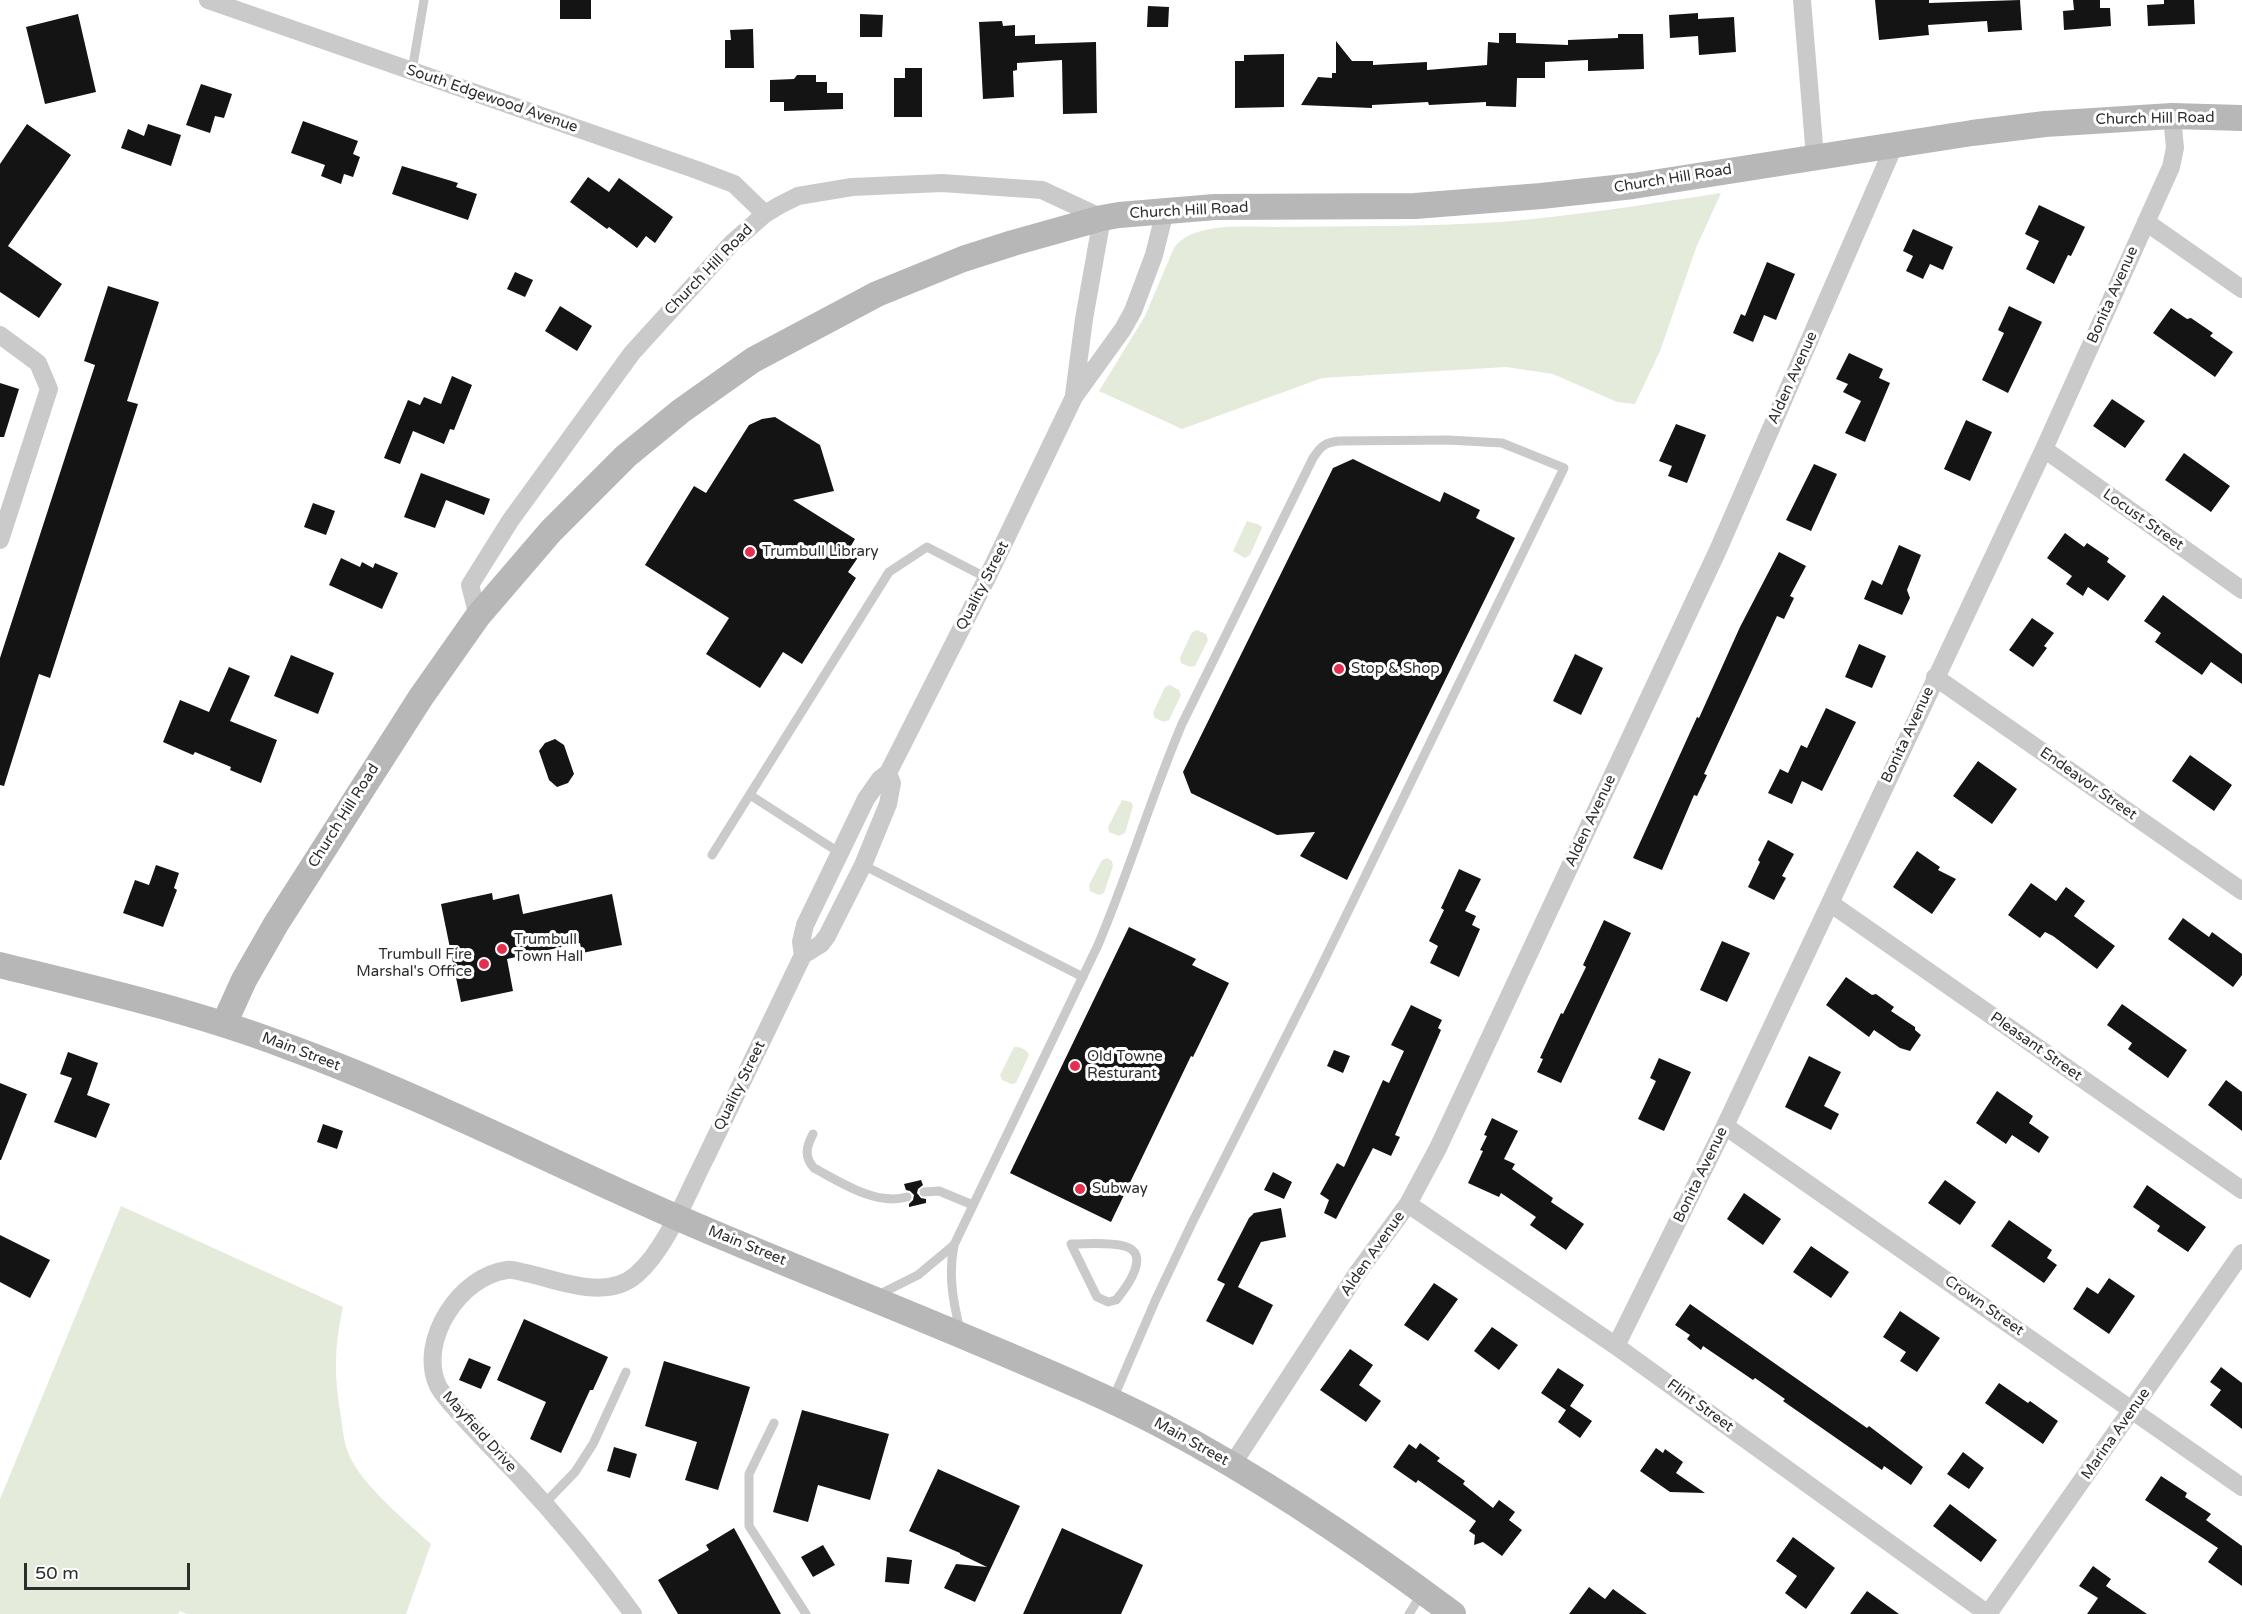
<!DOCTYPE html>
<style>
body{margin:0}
#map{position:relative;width:2242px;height:1614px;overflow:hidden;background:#fff;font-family:"Varela Round",sans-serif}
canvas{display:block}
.scale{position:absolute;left:24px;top:1563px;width:166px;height:27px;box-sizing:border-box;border:3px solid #2d2d2d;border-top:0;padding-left:8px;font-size:18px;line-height:21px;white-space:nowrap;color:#2d2d2d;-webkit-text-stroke:4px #fff;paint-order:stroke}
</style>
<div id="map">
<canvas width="2242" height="1614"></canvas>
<div class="scale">50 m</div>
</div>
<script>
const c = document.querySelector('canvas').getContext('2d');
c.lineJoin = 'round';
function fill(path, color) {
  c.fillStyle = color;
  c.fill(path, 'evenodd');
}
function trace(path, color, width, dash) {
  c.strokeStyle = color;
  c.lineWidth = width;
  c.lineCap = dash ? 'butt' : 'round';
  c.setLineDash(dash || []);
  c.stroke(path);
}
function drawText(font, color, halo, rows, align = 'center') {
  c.font = font + ' "Varela Round",sans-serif';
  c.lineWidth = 6;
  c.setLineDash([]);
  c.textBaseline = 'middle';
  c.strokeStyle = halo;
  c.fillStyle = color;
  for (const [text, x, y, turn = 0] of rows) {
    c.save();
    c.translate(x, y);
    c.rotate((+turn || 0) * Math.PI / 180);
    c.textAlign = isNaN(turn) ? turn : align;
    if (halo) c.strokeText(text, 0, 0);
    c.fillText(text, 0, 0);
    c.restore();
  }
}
const green = new Path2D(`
 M1721,193L1696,248L1660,351L1635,404L1617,402L1553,374L1506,367L1322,378L1182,429L1099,391L1145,316L1174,248C1193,222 1243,227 1272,227C1348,226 1424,227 1500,222C1574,216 1648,204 1721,193Z
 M1247,521L1260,525L1262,528L1250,555L1245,558L1233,551Z
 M1197,630L1206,634L1208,640L1195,666L1190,667L1181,663L1180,658L1192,632Z
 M1170,685L1179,690L1181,695L1169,720L1164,722L1155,718L1153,713L1165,687Z
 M1122,800L1131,802L1133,806L1125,833L1119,836L1109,832L1108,827Z
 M1107,858L1112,861L1113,866L1104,893L1099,895L1090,891L1089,885L1102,860Z
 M1014,1047C1020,1046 1027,1050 1029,1055L1016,1083L1011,1084L1002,1080L1000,1075Z
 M121,1206L343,1307C334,1346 334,1378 341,1417C343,1432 344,1447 352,1461C367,1489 407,1522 431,1544L406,1614H187L180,1611L178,1614H0V1499Z`);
const building = new Path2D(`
 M560,0H591V19H560Z
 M1875,0H1929V3L2020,0L2022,30L1988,32L1987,21L1928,25L1929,35L1879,40Z
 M2073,0H2100V8H2110L2111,26L2064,30L2063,11L2074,10Z
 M2164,0H2194L2195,24L2148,26L2147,5L2164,4Z
 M1148,6L1169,7L1168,27H1147Z
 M1698,13V19L1734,17L1736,52L1699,55L1698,36L1670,38L1669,15Z
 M78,14L96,92L45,104L26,27Z
 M860,14L883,15L882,37H860Z
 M1002,21L1003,26L1015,25V36L1035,35V44L1096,42L1097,113L1063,114L1062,60L1017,63V70L1013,71L1014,97L983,99L979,22Z
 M753,29L754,68H725V40H731L730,30Z
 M1499,33H1516V43L1568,45V40L1618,38V34H1643L1644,69L1588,71V60L1545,62V78H1517L1516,107L1486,106V102L1429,105L1428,102L1372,105V108L1301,105L1318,77L1332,78V73H1336V41L1352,61H1373V65L1427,62V70L1487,65L1488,42L1499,43Z
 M1284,54V107L1235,108V61H1244V55Z
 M905,68H922V117H894V78H905Z
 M797,75H816V82H827V93H843V109L784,111V102H770V80L794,79Z
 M201,84L232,94L224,118L215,116L210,133L186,125Z
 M303,121L358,141L353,154L360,157L353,177L344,174L341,184L321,176L325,165L291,153Z
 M27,124L71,155L8,246L62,284L39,318L0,292V164Z
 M148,124L181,135L171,166L121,148L128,129L144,136Z
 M402,166L458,183L456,187L477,194L468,220L392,194Z
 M588,177L609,192L619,178L673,217L655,243L646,236L637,248L609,227L607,229L570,202Z
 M2039,205L2085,227L2071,256L2068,255L2054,284L2026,269L2039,241L2025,234Z
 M1913,229L1953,247L1943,270L1930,264L1923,279L1906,271L1913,256L1903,251Z
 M1767,262L1795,274L1776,320L1764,315L1753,342L1733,333L1741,314L1745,316Z
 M515,272L533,280L525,297L507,289Z
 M108,286L159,302L127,401L138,404L50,678L39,674L4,786L0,785V658L95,365L84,361Z
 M560,306L592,326L577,351L545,331Z
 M2009,306L2042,322L2008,393L1982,380L2004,333L1998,330Z
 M2171,308L2187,319L2191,318L2213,333L2210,336L2233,352L2215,377L2153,333Z
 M1849,353L1883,369L1879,378L1890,383L1865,442L1845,433L1861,401L1843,392L1848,384L1836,379Z
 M452,376L472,385L454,430L450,429L444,444L413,431L400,464L384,458L408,400L420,405L424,397L441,404Z
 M0,383L19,389L4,437H0Z
 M2112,399L2145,421L2125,448L2093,426Z
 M775,417L820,445L834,491L793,500L855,539L849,549L859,556L848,572L856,578L802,664L783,652L760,688L706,654L729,618L645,565L694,486L706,493L749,425L762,419Z
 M1966,420L1992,432L1970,481L1944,469Z
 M1676,424L1706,435L1687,483L1668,476L1672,466L1659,461Z
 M2184,453L2230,486L2211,512L2165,480Z
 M1353,459L1440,502L1444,492L1480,510L1476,518L1515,538L1347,880L1300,856L1315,832L1277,835L1191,793L1183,772L1333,468Z
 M1814,464L1837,474L1811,531L1786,520Z
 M421,473L490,499L484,515L446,500L435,528L404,517Z
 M313,503L335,511L326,535L304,527Z
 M2065,533L2084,547L2087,543L2109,558L2107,562L2126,576L2108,601L2088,587L2083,596L2066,584L2072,576L2047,558Z
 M1899,545L1921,555L1907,590L1910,598L1902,615L1864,599L1872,580L1882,585Z
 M1779,552L1806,566L1790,596L1794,598L1784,619L1777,616L1704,774L1707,775L1697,796L1694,795L1662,870L1633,858L1697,717L1699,718L1740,627Z
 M341,558L360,567L362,562L373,568L375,563L398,573L382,609L329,585Z
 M2163,595L2242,654V684L2211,662L2202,675L2155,642L2161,633L2144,621Z
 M2032,618L2054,633L2044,646L2047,648L2033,667L2009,650Z
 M1859,644L1886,656L1872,688L1845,677Z
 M1575,654L1603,668L1581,715L1553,701Z
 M291,655L334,673L318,714L274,696Z
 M229,667L250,676L230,721L277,740L261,783L230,770L231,767L195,752L193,755L163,742L180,700L209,712Z
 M1826,708L1856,722L1822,791L1802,781L1792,804L1768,793L1780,769L1788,773L1801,745L1807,748Z
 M555,739L564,745L574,774L568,783L557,787L549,780L539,751L545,743Z
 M2190,755L2232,785L2214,811L2172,781Z
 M1978,761L2017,789L1992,824L1953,796Z
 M1768,840L1794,854L1782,876L1786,878L1774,900L1748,887L1760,862L1758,860Z
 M1917,851L1940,867L1938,870L1956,879L1932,914L1893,887Z
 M156,865L179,873L174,888L177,890L163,927L123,913L135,880L149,885Z
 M1459,869L1481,879L1465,911L1476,916L1472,925L1480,929L1459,977L1430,963L1438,946L1429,941L1444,910L1441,908Z
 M2031,883L2056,901L2066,887L2085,901L2074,916L2115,946L2097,969L2053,936L2045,932L2040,938L2008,915Z
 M492,893L493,900L519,894L523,914L612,894L622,945L582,953L580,943L507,959L513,991L461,1002L441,904Z
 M2183,918L2209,937L2212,932L2242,954V975L2233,987L2168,939Z
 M1604,920L1631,933L1561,1083L1537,1072L1543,1059L1540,1058L1561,1013L1563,1014L1586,967L1583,965Z
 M1129,927L1196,959L1192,965L1229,983L1193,1057L1191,1056L1111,1222L1010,1173Z
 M1722,941L1750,953L1727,1002L1700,990Z
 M1846,977L1872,995L1876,994L1894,1007L1891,1011L1915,1027V1030L1921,1035L1910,1051L1900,1048L1874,1030L1869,1037L1826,1005Z
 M2122,1004L2187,1050L2168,1078L2128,1049L2132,1043L2107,1025Z
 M1411,1005L1442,1020L1438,1028L1441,1030L1395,1135L1400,1137L1391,1156L1373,1148L1336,1219L1324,1213L1329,1200L1320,1194L1337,1163L1344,1167L1383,1080L1389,1083L1404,1051L1391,1045Z
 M1334,1050L1350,1056L1343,1073L1327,1066Z
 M68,1052L98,1063L87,1095L110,1104L96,1138L54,1122L72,1078L60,1074Z
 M1809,1056L1841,1072L1824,1106L1839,1114L1831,1130L1785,1107Z
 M1659,1058L1691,1072L1664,1131L1638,1119L1656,1081L1650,1078Z
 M2226,1080L2242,1092V1131L2208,1105Z
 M0,1083L27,1094L1,1160H0Z
 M1997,1091L2033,1116L2029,1123L2049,1137L2039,1153L2012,1135L2006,1144L1976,1123Z
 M1492,1118L1518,1131L1504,1159L1515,1164L1512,1169L1553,1198L1551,1202L1584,1224L1566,1250L1530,1225L1536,1217L1501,1193L1499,1197L1468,1183L1483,1151L1480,1150L1487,1136L1484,1135Z
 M323,1124L343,1131L337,1149L317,1142Z
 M1273,1172L1292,1182L1284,1199L1264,1190Z
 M921,1180L923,1185L918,1189L917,1193L921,1198L926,1199V1203L909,1207V1204L913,1200L914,1195L910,1191L906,1190L904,1184Z
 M1945,1180L1976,1202L1960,1225L1928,1203Z
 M2147,1185L2206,1227L2188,1252L2157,1231L2160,1226L2133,1207Z
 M1744,1193L1781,1219L1763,1245L1727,1219Z
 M1281,1208L1286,1237L1261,1242L1238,1287L1273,1305L1253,1345L1206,1321L1225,1284L1217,1280L1249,1218L1254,1213Z
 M2009,1220L2052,1250L2047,1258L2057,1265L2044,1283L1991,1246Z
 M0,1235L50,1260L30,1298L0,1282Z
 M1811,1246L1849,1272L1831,1298L1793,1272Z
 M2109,1278L2135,1296L2109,1334L2073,1309L2087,1287L2098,1294Z
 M1434,1283L1458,1299L1428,1341L1404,1325Z
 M1690,1304L1867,1428L1869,1426L1923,1467L1911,1485L1884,1466L1882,1470L1783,1401L1785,1399L1755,1378L1753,1380L1703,1346L1701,1350L1687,1339L1690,1335L1675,1325Z
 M1900,1311L1940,1338L1917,1372L1900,1361L1906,1352L1883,1337Z
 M524,1319L608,1357L593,1390H590L561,1453L530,1439L546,1402L497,1380Z
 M1492,1327L1518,1345L1499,1370L1474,1351Z
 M1350,1349L1373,1365L1359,1385L1381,1401L1366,1422L1320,1390Z
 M469,1358L491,1367L481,1389L459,1380Z
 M664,1361L750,1387L718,1490L685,1480L697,1442L645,1426Z
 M2221,1367L2242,1383V1429L2210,1405L2221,1390L2210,1382Z
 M1558,1368L1584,1385L1570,1406L1592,1421L1580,1438L1558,1422L1566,1410L1541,1393Z
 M1999,1383L2028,1403L2030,1401L2058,1421L2043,1444L1985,1403Z
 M802,1410L889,1434L870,1500L818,1485L808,1522L773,1512Z
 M1420,1443L1440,1458L1437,1461L1465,1481L1463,1484L1493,1508L1499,1500L1515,1512L1509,1520L1522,1530L1502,1556L1483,1542L1474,1545L1475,1535L1469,1531L1476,1521L1418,1480L1416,1483L1393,1467L1409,1444L1416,1449Z
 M614,1447L637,1454L630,1478L607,1471Z
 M1656,1448L1663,1453L1665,1449L1683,1462L1676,1473L1705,1493L1670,1492L1640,1471Z
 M1963,1452L1984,1468L1969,1489L1947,1474Z
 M938,1469L1020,1506L975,1602L944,1588L956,1564L987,1567L960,1554V1553L909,1531Z
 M2161,1476L2187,1493L2185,1497L2211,1514L2206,1520L2242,1546V1586L2208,1562L2218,1548L2145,1500Z
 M1950,1504L1997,1540L1981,1562L1933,1526Z
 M734,1528L781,1614H678L658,1580L709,1550L706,1545Z
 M1062,1528L1143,1565L1121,1614H1023Z
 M1793,1537L1835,1568L1806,1609L1785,1593L1797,1576L1776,1561Z
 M823,1545L835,1565L813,1577L801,1557Z
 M887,1557L912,1560L909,1584L885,1582Z
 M2093,1566L2111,1579L2106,1586L2147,1614H2087L2098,1598L2079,1586Z
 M1589,1587L1605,1599L1613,1589L1647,1614H1569Z
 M1867,1591L1899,1614H1850Z`);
const service = new Path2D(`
 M412,71L424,0
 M750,795L840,853
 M712,855L889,572L927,547L987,578
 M863,865L1083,977
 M813,1134C806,1147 804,1157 814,1168C840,1182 876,1206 907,1197
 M924,1192L939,1191L973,1205
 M1071,1244C1088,1244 1108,1242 1124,1246C1152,1253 1127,1287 1116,1300L1108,1302L1097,1297Z
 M876,1296L918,1275L954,1245
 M960,1330C953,1301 948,1275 954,1245L1098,945C1129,872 1151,797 1182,724L1313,458C1321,446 1325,442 1340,441L1448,440L1502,443L1564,468L1317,975L1192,1223L1156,1299L1113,1399
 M774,1423L749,1474V1526L806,1614
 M544,1504L575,1472L593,1444L626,1372
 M1409,1614L1422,1593`);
const minor = new Path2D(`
 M208,0L697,170L734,184L765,214
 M1802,0L1815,157
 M2146,222L2242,289
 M0,335L38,363L49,389L0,540
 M2044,449L2242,590
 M478,616L470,585L510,521L632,353L732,243L765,214L780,205L798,196L852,187L942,183L1042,190L1102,218L1084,319L1074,395
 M1935,677L2242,891
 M1830,903L2242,1190
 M803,955L821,944L827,936L863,865L888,804L892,783L888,773
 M1725,1126L2242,1487
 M1408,1204L1616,1346L1988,1614L2242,1253
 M1616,1346L1725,1126L2044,449L2171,167L2175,148L2172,116
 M1232,1465L1358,1272L1408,1204L1438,1148L1718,550L1894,146
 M633,1614C598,1566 561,1521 521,1478C501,1457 481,1437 462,1416C454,1407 444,1397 438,1386C417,1341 460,1276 507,1270C513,1269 520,1272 526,1273C559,1280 606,1301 636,1275C666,1250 688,1192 706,1157C738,1089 771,1022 803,955L801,942L805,925L866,799L880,779L888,773L987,578L1074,397L1123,329L1133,311L1154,255L1165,211`);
const secondary = new Path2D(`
 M0,965C97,989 193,1011 286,1046C420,1095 546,1160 676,1217C784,1264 894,1306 1003,1353C1057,1376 1111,1399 1163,1426C1265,1480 1361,1545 1453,1614
 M224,1024L244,980L276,924L421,697L478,616L551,531L626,456L681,411L753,360L877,294L963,259L1013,243L1102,218L1119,215L1215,207L1415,206L1541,196L1633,186L1972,133L2045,124L2172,116L2242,118`);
const markers = [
 [750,552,6,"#e42f4f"],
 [1339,669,6,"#e42f4f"],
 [502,949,6,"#e42f4f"],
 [484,964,6,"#e42f4f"],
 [1075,1066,6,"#e42f4f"],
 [1080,1189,6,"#e42f4f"]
];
const streetNames = [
 ["South Edgewood Avenue",492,99,19],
 ["Church Hill Road",2155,119,-1],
 ["Church Hill Road",1673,179,-9],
 ["Church Hill Road",1189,211,-3],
 ["Church Hill Road",709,270,-46],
 ["Bonita Avenue",2113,295,-66],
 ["Alden Avenue",1793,378,-66],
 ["Locust Street",2143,520,35],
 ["Quality Street",983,586,-63],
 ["Bonita Avenue",1908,735,-65],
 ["Endeavor Street",2088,784,35],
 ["Church Hill Road",344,816,-58],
 ["Alden Avenue",1591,821,-65],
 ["Pleasant Street",2036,1047,35],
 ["Main Street",301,1052,21],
 ["Quality Street",740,1086,-64],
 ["Bonita Avenue",1701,1175,-64],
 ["Main Street",747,1246,22],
 ["Alden Avenue",1373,1254,-55],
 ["Crown Street",1984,1306,35],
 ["Flint Street",1700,1406,36],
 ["Mayfield Drive",479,1432,48],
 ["Marina Avenue",2116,1434,-55],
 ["Main Street",1191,1442,29]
];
const poiNames = [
 ["Trumbull Library",762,552],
 ["Stop & Shop",1351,669],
 ["Trumbull",514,940],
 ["Town Hall",514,957],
 ["Trumbull Fire",472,955,"right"],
 ["Marshal's Office",472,972,"right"],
 ["Old Towne",1087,1057],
 ["Resturant",1087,1074],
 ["Subway",1092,1189]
];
fill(green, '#e5ebda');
fill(building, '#141414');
trace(service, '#cacaca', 9);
trace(minor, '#cacaca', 18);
trace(secondary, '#b7b7b7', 26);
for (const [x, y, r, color] of markers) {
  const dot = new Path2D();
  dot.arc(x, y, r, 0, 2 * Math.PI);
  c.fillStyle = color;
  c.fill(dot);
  trace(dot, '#fff', 2);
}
drawText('15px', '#2d2d2d', '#fff', streetNames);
drawText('15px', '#2d2d2d', '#fff', poiNames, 'left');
</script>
